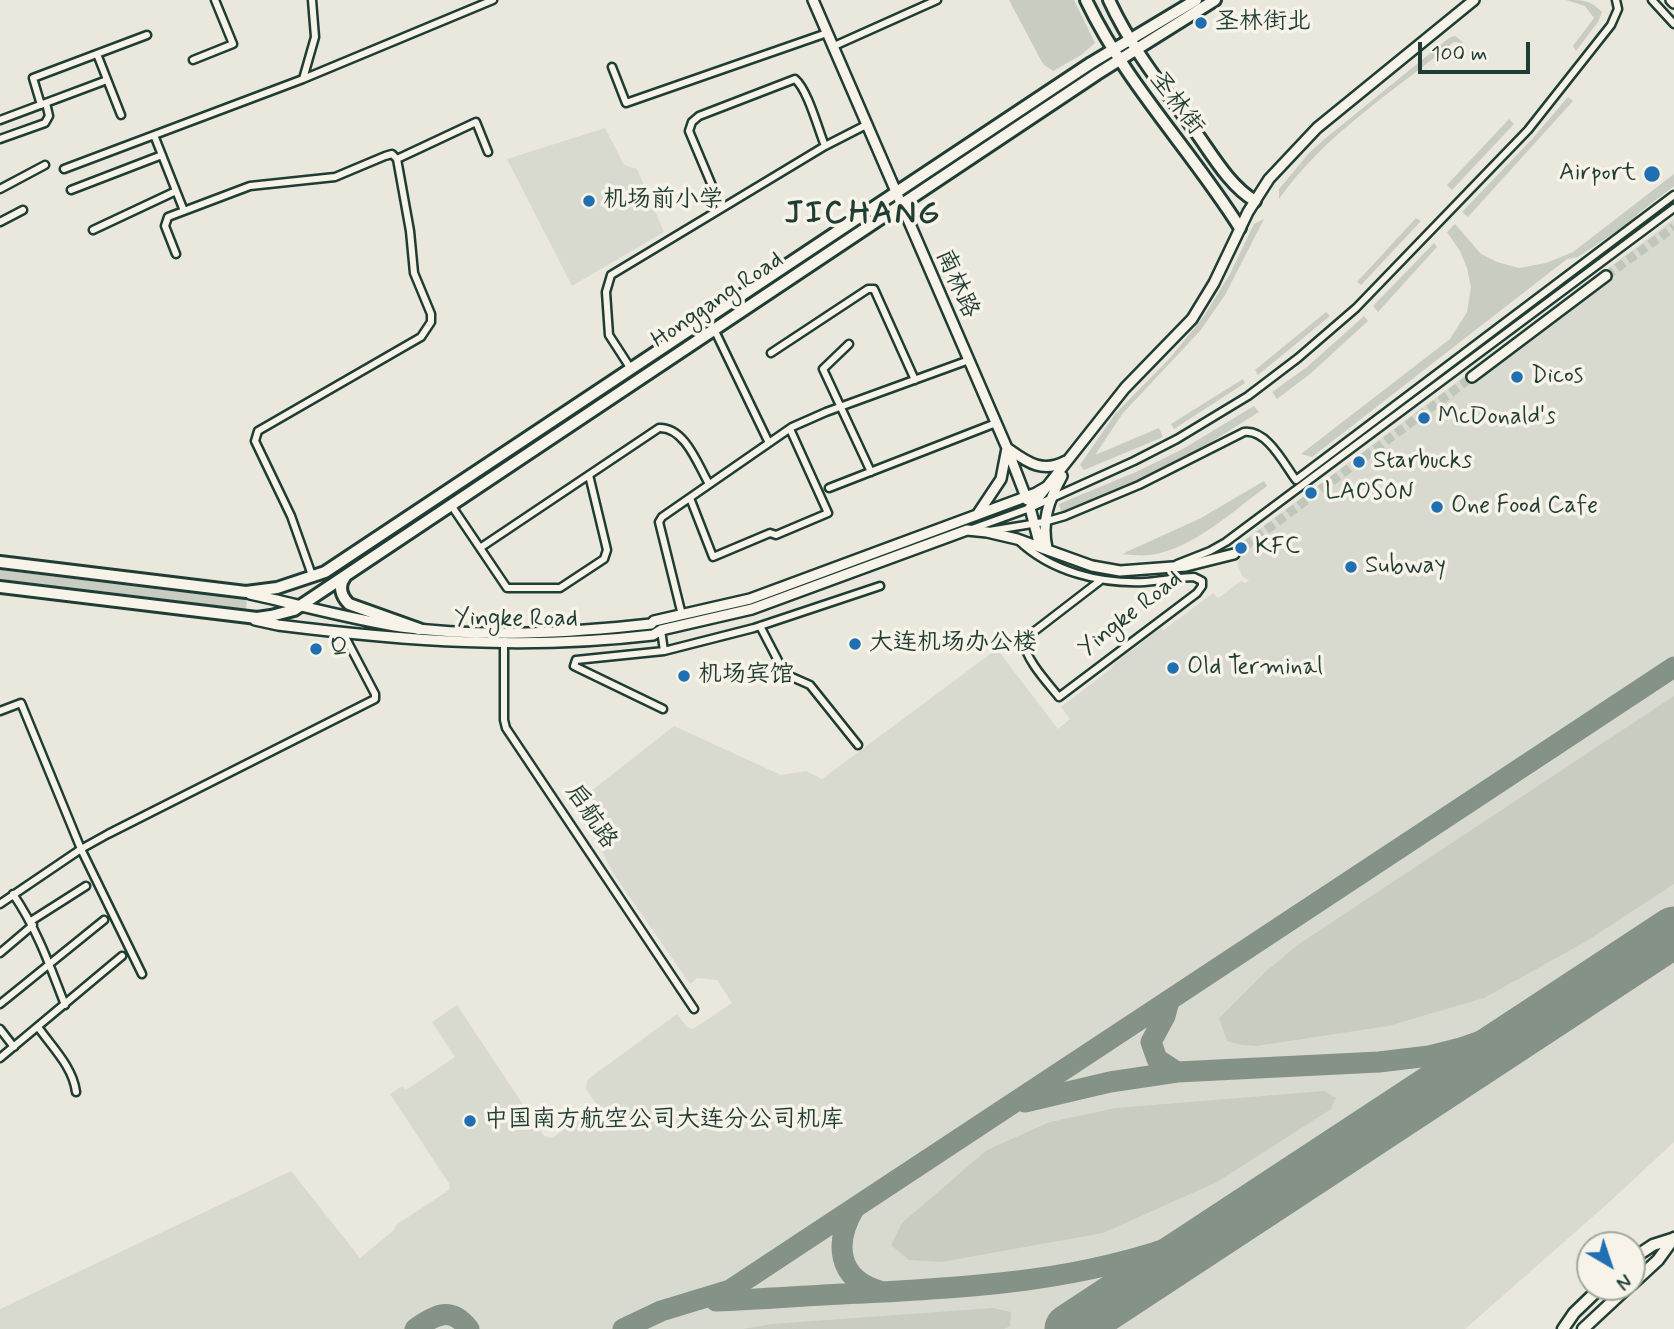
<!DOCTYPE html>
<meta charset="utf-8">
<style>
body{margin:0}
#map{position:relative;width:1674px;height:1329px;overflow:hidden;background:#eae8dd;font-family:Mynerve,sans-serif}
canvas{display:block}
.north{position:absolute;left:1576px;top:1231px;width:70px;height:70px;box-sizing:border-box;background:#f7f3e8;border:2px solid #a1aaa0;border-radius:50%;rotate:141deg;font-size:19px;font-weight:700;line-height:28px;text-align:center;color:#1f3d34}
.north::after{content:'';display:block;margin:auto;width:24px;height:32px;background:#1f6fb2;clip-path:polygon(50% 0,100% 100%,50% 72%,0 100%)}
.scale{position:absolute;left:1418px;top:42px;width:112px;height:32px;box-sizing:border-box;border:4px solid #1f3d34;border-top:0;padding-left:9px;font-size:21px;line-height:24px;white-space:nowrap;color:#1f3d34;-webkit-text-stroke:5px #f7f3e8;paint-order:stroke}
</style>
<div id="map">
<canvas width="1674" height="1329"></canvas>
<div class="north">N</div>
<div class="scale">100 m</div>
</div>
<script>
const c = document.querySelector('canvas').getContext('2d');
c.lineJoin = 'round';
function fill(path, color) {
  c.fillStyle = color;
  c.fill(path, 'evenodd');
}
function trace(path, color, width, dash) {
  c.strokeStyle = color;
  c.lineWidth = width;
  c.lineCap = dash ? 'butt' : 'round';
  c.setLineDash(dash || []);
  c.stroke(path);
}
function drawText(font, color, halo, rows, align = 'center') {
  c.font = font + ' Mynerve,"LXGW WenKai TC",sans-serif';
  c.lineWidth = 7;
  c.setLineDash([]);
  c.textBaseline = 'middle';
  c.strokeStyle = halo;
  c.fillStyle = color;
  for (const [text, x, y, turn = 0] of rows) {
    c.save();
    c.translate(x, y);
    c.rotate((+turn || 0) * Math.PI / 180);
    c.textAlign = isNaN(turn) ? turn : align;
    if (halo) c.strokeText(text, 0, 0);
    c.fillText(text, 0, 0);
    c.restore();
  }
}
const built = new Path2D(`
 M605,128L624,165L637,169L664,232L572,286L507,159Z
 M1674,219V1142L1605,1206L1465,1329H0V1309L291,1171L360,1258L394,1230L396,1225L449,1190L450,1185L390,1094L402,1086L406,1090L455,1057L432,1022L457,1005L544,1136L552,1138L593,1109L597,1105L586,1089L587,1080L677,1014L687,1027L693,1029L732,1003L717,980L697,978L690,984L613,873L602,851L572,806L674,726L781,775L806,771L822,779L997,649L1058,729L1070,719L1061,707L1112,668L1111,666L1161,628L1164,630L1213,593L1218,598L1241,581L1246,583L1249,580L1242,576L1237,563L1239,561L1231,550L1469,373L1476,380L1609,280L1603,272Z`);
const green = new Path2D(`
 M1009,0H1074L1095,43L1081,55L1053,71L1043,64Z
 M1566,0C1584,0 1590,0 1602,12L1598,22L1576,51L1573,46L1594,18L1585,6Z
 M1455,36L1464,43L1454,42C1394,91 1324,135 1279,199V189L1309,153L1327,137L1449,38Z
 M1568,97L1573,101L1468,217L1462,212L1533,138Z
 M1509,119L1514,124L1452,190L1447,185Z
 M1674,174V186L1639,213L1632,221L1578,257L1567,259L1312,457L1301,454L1450,339L1467,312L1471,287L1467,268L1460,251L1447,232L1455,224L1481,254L1497,262L1519,268L1546,263L1573,252Z
 M1416,218L1421,221L1361,285L1357,282Z
 M1264,219L1225,295L1200,331L1123,413L1095,455L1159,428L1163,437L1084,470L1080,465L1115,414L1170,358L1204,316L1230,274L1254,224Z
 M1434,243L1437,247L1378,312L1373,306Z
 M1326,312L1330,316L1258,375L1255,370Z
 M1364,316L1368,321L1310,374L1277,399L1272,392L1307,367Z
 M1243,379L1245,383L1174,429L1171,424Z
 M1254,406L1259,412L1200,449L1130,484L1062,513L1059,504L1136,472L1181,450Z
 M1264,481L1267,486C1234,510 1192,550 1150,555C1141,556 1131,555 1122,554L1201,518Z
 M0,570L247,600L246,609L0,579Z
 M1674,696V884L1585,942L1484,998L1388,1026L1256,1046L1241,1045L1227,1041L1219,1018L1264,973L1299,944Z
 M1324,1091L1336,1098L1331,1109L1217,1182L1103,1233L941,1262L909,1260L891,1245L902,1223L987,1150L1050,1122L1116,1108Z
 M993,1308L1011,1312L1010,1326L1004,1329H743L772,1324Z`);
const taxiway = new Path2D(`
 M1169,1001L1165,1016L1151,1042L1157,1059L1177,1072
 M1025,1102L1110,1082L1177,1072L1379,1062L1429,1056L1461,1048L1542,1020
 M854,1209C834,1243 837,1279 880,1291
 M716,1301C765,1299 815,1295 864,1293C976,1287 1082,1281 1188,1241C1222,1227 1254,1206 1286,1188
 M415,1329C436,1314 451,1306 469,1329
 M623,1329L661,1311L730,1290L1674,667`);
const runway = new Path2D(`
 M1070,1329L1674,932`);
const secondaryTunnel = new Path2D(`
 M1606,276L1674,227
 M1234,554L1472,377`);
const street = new Path2D(`
 M1652,0L1674,24
 M832,47L937,0
 M97,54L121,115
 M193,60L233,44L215,0
 M612,67L626,103L827,33
 M303,79L315,37L312,0
 M41,105L33,78L147,35
 M0,120L107,80
 M154,135L184,211
 M0,139L45,123L49,116L46,103
 M397,159L476,122L488,152
 M64,169L303,79L493,0
 M0,189L45,165
 M71,190L162,155
 M721,207L689,131L692,122L699,116L795,79C808,90 818,129 825,146
 M0,222L23,210
 M93,230L176,191
 M176,254L165,226L168,217L250,186L335,177L385,156L392,154L397,159L410,231L414,273L431,314V322L421,337L258,431L255,441L291,516L313,578
 M714,329L769,443
 M849,344L823,369L871,472
 M771,353L868,289H874L915,380
 M631,369L609,335L606,292L611,275L825,146L868,124
 M829,488L996,423
 M690,498L713,557L770,533L776,535L828,513L790,429
 M451,505L507,588H560L604,559L607,550L589,475
 M969,530L1030,508L1134,461L1177,439L1248,396L1298,358L1356,308L1528,130L1611,25L1618,9L1616,0
 M989,531L1044,522L1065,516L1139,485L1244,432C1267,429 1284,464 1296,480L1674,195
 M1018,540C1051,572 1101,584 1145,582C1161,581 1178,577 1194,577L1202,581V586L1197,593L1059,697C1046,681 1026,660 1023,640L1101,580
 M480,548L659,428C685,427 698,465 709,484
 M1177,564L1210,551L1226,542L1674,208
 M682,615L659,522L662,517L792,427L826,412L969,360
 M760,626L785,674L810,685L858,745
 M661,630L664,651
 M504,641V720L506,728L694,1009
 M663,709L574,666L576,660L664,651L754,628L880,586
 M0,711L21,703L81,849L142,974
 M13,894C37,929 50,966 65,1005
 M0,904L81,849L108,834L375,699V694L343,633
 M31,921L86,886
 M0,953L33,925
 M0,1004L104,920
 M38,1027C52,1047 73,1067 76,1092
 M0,1029L14,1047
 M0,1058L122,956`);
const secondary = new Path2D(`
 M813,0L1007,448L1027,500
 M1671,0L1674,3
 M1472,377L1606,276
 M977,515L1001,479L1007,448C1027,462 1042,474 1066,461
 M1040,546L1030,508L1125,388L1192,319L1214,283L1248,212L1269,179L1317,128L1474,0
 M1047,548C1041,521 1049,500 1062,476
 M250,594C300,605 350,619 401,627C483,638 569,633 651,624L654,621L750,599L1036,493L1048,486
 M255,620L278,625C406,641 525,650 653,635L661,630L752,609L967,530L987,532L1017,539L1092,566L1120,571L1186,566L1234,554`);
const primary = new Path2D(`
 M1632,1259L1653,1245L1672,1239
 M1632,1284L1658,1260L1674,1238
 M1563,1329L1574,1313L1601,1287
 M1583,1329L1628,1287`);
const highway = new Path2D(`
 M1086,0C1126,84 1191,150 1240,228
 M1109,0C1131,48 1164,89 1195,131C1213,156 1229,185 1255,201
 M0,562L246,592L277,588L325,572L1091,63L1196,0
 M345,577C338,586 341,596 349,604L419,629
 M0,587L257,618L271,616L294,610L1097,74L1215,0`);
const markers = [
 [1201,23,7,"#1f6fb2"],
 [1652,174,9,"#1f6fb2"],
 [589,201,7,"#1f6fb2"],
 [1517,377,7,"#1f6fb2"],
 [1424,418,7,"#1f6fb2"],
 [1359,462,7,"#1f6fb2"],
 [1311,493,7,"#1f6fb2"],
 [1437,507,7,"#1f6fb2"],
 [1241,548,7,"#1f6fb2"],
 [1351,567,7,"#1f6fb2"],
 [855,644,7,"#1f6fb2"],
 [316,649,7,"#1f6fb2"],
 [1173,668,7,"#1f6fb2"],
 [684,676,7,"#1f6fb2"],
 [470,1121,7,"#1f6fb2"]
];
const poiNames = [
 ["圣林街北",1215,23],
 ["Airport",1636,174,"right"],
 ["机场前小学",603,201],
 ["Dicos",1531,377],
 ["McDonald's",1438,418],
 ["Starbucks",1373,462],
 ["LAOSON",1325,493],
 ["One Food Cafe",1451,507],
 ["KFC",1255,548],
 ["Subway",1365,567],
 ["大连机场办公楼",869,644],
 ["Q",330,649],
 ["Old Terminal",1187,668],
 ["机场宾馆",698,676],
 ["中国南方航空公司大连分公司机库",484,1121]
];
const streetNames = [
 ["圣林街",1176,104,53],
 ["南林路",956,284,66],
 ["Honggang Road",718,301,-34],
 ["Yingke Road",1131,615,-38],
 ["Yingke Road",516,620],
 ["启航路",590,817,56]
];
const districtNames = [
 ["JICHANG",863,215]
];
fill(built, '#d9dacf');
fill(green, '#c8ccc1');
trace(taxiway, '#849288', 21);
trace(runway, '#849288', 51);
trace(secondaryTunnel, '#c1c6bb', 9, [9, 4.5]);
trace(street, '#1f3d34', 11);
trace(secondary, '#1f3d34', 14);
trace(primary, '#1f3d34', 15);
trace(highway, '#1f3d34', 16);
trace(street, '#f7f3e8', 6);
trace(secondary, '#f7f3e8', 9);
trace(primary, '#f7f3e8', 10);
trace(highway, '#f7f3e8', 10);
for (const [x, y, r, color] of markers) {
  const dot = new Path2D();
  dot.arc(x, y, r, 0, 2 * Math.PI);
  c.fillStyle = color;
  c.fill(dot);
  trace(dot, '#f7f3e8', 2.5);
}
drawText('24px', '#1f3d34', '#f7f3e8', poiNames, 'left');
drawText('24px', '#1f3d34', '#f7f3e8', streetNames);
c.letterSpacing = '2px';
drawText('bold 32px', '#1f3d34', '#f7f3e8', districtNames);
c.letterSpacing = '0px';
</script>
